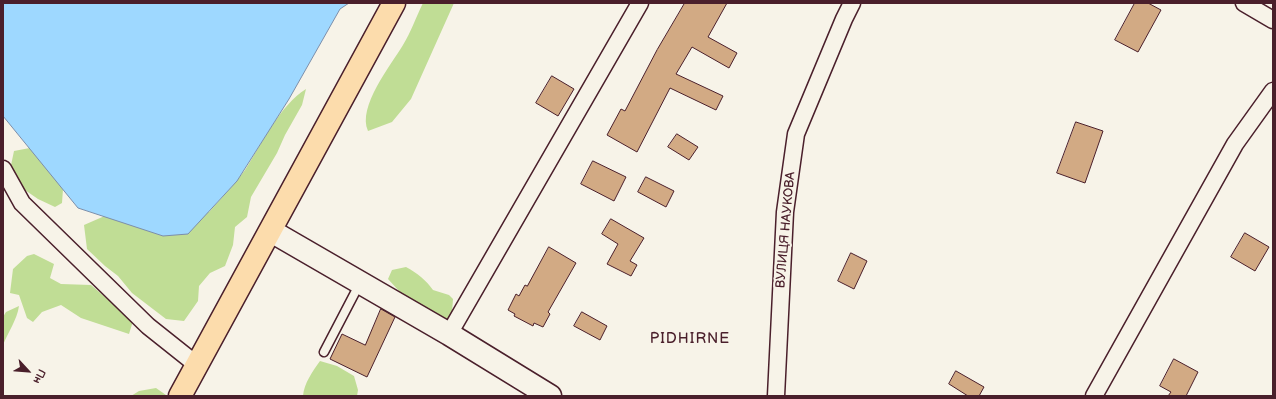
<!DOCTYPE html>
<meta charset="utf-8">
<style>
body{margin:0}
#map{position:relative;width:1276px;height:399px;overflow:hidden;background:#f7f3e8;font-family:"Balsamiq Sans",sans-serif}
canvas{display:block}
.frame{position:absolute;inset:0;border:4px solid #4a1f2b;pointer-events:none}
.north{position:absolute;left:8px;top:351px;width:40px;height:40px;-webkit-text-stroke:3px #f7f3e8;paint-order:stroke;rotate:116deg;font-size:11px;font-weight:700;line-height:16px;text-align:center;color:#4a1f2b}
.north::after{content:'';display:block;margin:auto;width:14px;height:18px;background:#4a1f2b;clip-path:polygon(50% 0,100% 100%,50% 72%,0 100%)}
</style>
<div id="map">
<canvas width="1276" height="399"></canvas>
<div class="frame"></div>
<div class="north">Пн</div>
</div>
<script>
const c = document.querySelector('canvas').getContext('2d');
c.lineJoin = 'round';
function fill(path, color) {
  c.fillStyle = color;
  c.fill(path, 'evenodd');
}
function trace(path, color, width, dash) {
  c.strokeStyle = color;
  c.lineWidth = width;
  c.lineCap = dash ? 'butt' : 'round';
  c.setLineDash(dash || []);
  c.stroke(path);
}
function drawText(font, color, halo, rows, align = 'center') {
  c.font = font + ' "Balsamiq Sans",sans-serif';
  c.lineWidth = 4;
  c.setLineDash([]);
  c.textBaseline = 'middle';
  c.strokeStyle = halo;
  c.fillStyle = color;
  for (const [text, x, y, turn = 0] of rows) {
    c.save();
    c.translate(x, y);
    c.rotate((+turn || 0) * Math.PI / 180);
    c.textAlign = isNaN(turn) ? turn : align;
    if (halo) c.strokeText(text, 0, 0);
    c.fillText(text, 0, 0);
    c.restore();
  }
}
const green = new Path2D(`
 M423,3H454L411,99L392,122L368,131C357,107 391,65 403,45C411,32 416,17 423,3Z
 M306,89L302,105L285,135L277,153L251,197L247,217L235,227L233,245L225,266L210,273L199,286L198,301L184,321L166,319L132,293L118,276L105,266L87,249L84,225L116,211L209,212C221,198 234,185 245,170C261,145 280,105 306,89Z
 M35,147L63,189L62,203L55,207L38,199L19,186L10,170L14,151Z
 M34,254L54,264L50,278L61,284L91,285L133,321L129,334L81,318L61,305L42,312L33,322L27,318L19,295L10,293L13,269L27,256Z
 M406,267C417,273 426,280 433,290L449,295L453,299L452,312L450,320L441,324L410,303L388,279L392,270Z
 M19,306C17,320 8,332 3,345V317L6,312Z
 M320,361L337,366L354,376L358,390L357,396H303C304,383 313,371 320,361Z
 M156,388L166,395L165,396H131L139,391Z`);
const water = new Path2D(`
 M3,3H349L340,9L289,99L237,181L188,234L163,236L78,208L3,116Z`);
const building = new Path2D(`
 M685,3H727L708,37L737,53L729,68L692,47L676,74L723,96L716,110L670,88L637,152L607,135L621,109L625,111L657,50Z
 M1135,3H1148L1161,10L1138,52L1115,40Z
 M552,76L574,89L558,116L536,103Z
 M1076,122L1103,131L1085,183L1057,173Z
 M677,134L698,147L689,160L668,147Z
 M593,161L626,177L614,201L581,184Z
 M646,177L674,191L666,207L638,192Z
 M611,219L644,238L630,261L637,265L631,276L607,264L618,244L602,234Z
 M1245,233L1269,247L1255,271L1231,257Z
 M549,247L576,263L548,312L550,314L543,327L534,323L533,326L514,316L515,314L508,310L516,294L519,296L525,285L527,286Z
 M851,253L867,261L854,289L838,281Z
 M381,309L395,317L367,377L330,359L342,334L365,345Z
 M582,312L607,326L600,340L574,326Z
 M1174,359L1198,372L1186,396H1168L1171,392L1160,386Z
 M956,371L984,387L979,396H968L949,384Z`);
const lane = new Path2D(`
 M324,352L360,283`);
const street = new Path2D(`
 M1244,3L1273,20
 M3,169L22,203L148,326L197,365
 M449,334L640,3
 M776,396L785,212L796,134L844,19L852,3
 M1094,396L1235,144L1273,91`);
const secondary = new Path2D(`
 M271,231L449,334L550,396`);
const highway = new Path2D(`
 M180,396L394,3`);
const streetNames = [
 ["ВУЛИЦЯ НАУКОВА",786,230,-85]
];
const quarterNames = [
 ["PIDHIRNE",690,339]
];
fill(green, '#c0dd95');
fill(water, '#9ed8ff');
trace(water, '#7c8eaa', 1);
fill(building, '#d2aa84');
trace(building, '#4a1f2b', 1);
trace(lane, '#4a1f2b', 11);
trace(street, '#4a1f2b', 19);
trace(secondary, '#4a1f2b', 25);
trace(highway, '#4a1f2b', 25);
trace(lane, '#f7f3e8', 8);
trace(street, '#f7f3e8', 16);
trace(secondary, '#f7f3e8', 22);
trace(highway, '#fcdcac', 22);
drawText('13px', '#4a1f2b', '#f7f3e8', streetNames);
c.letterSpacing = '1px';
drawText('15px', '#4a1f2b', '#f7f3e8', quarterNames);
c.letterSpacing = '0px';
</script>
